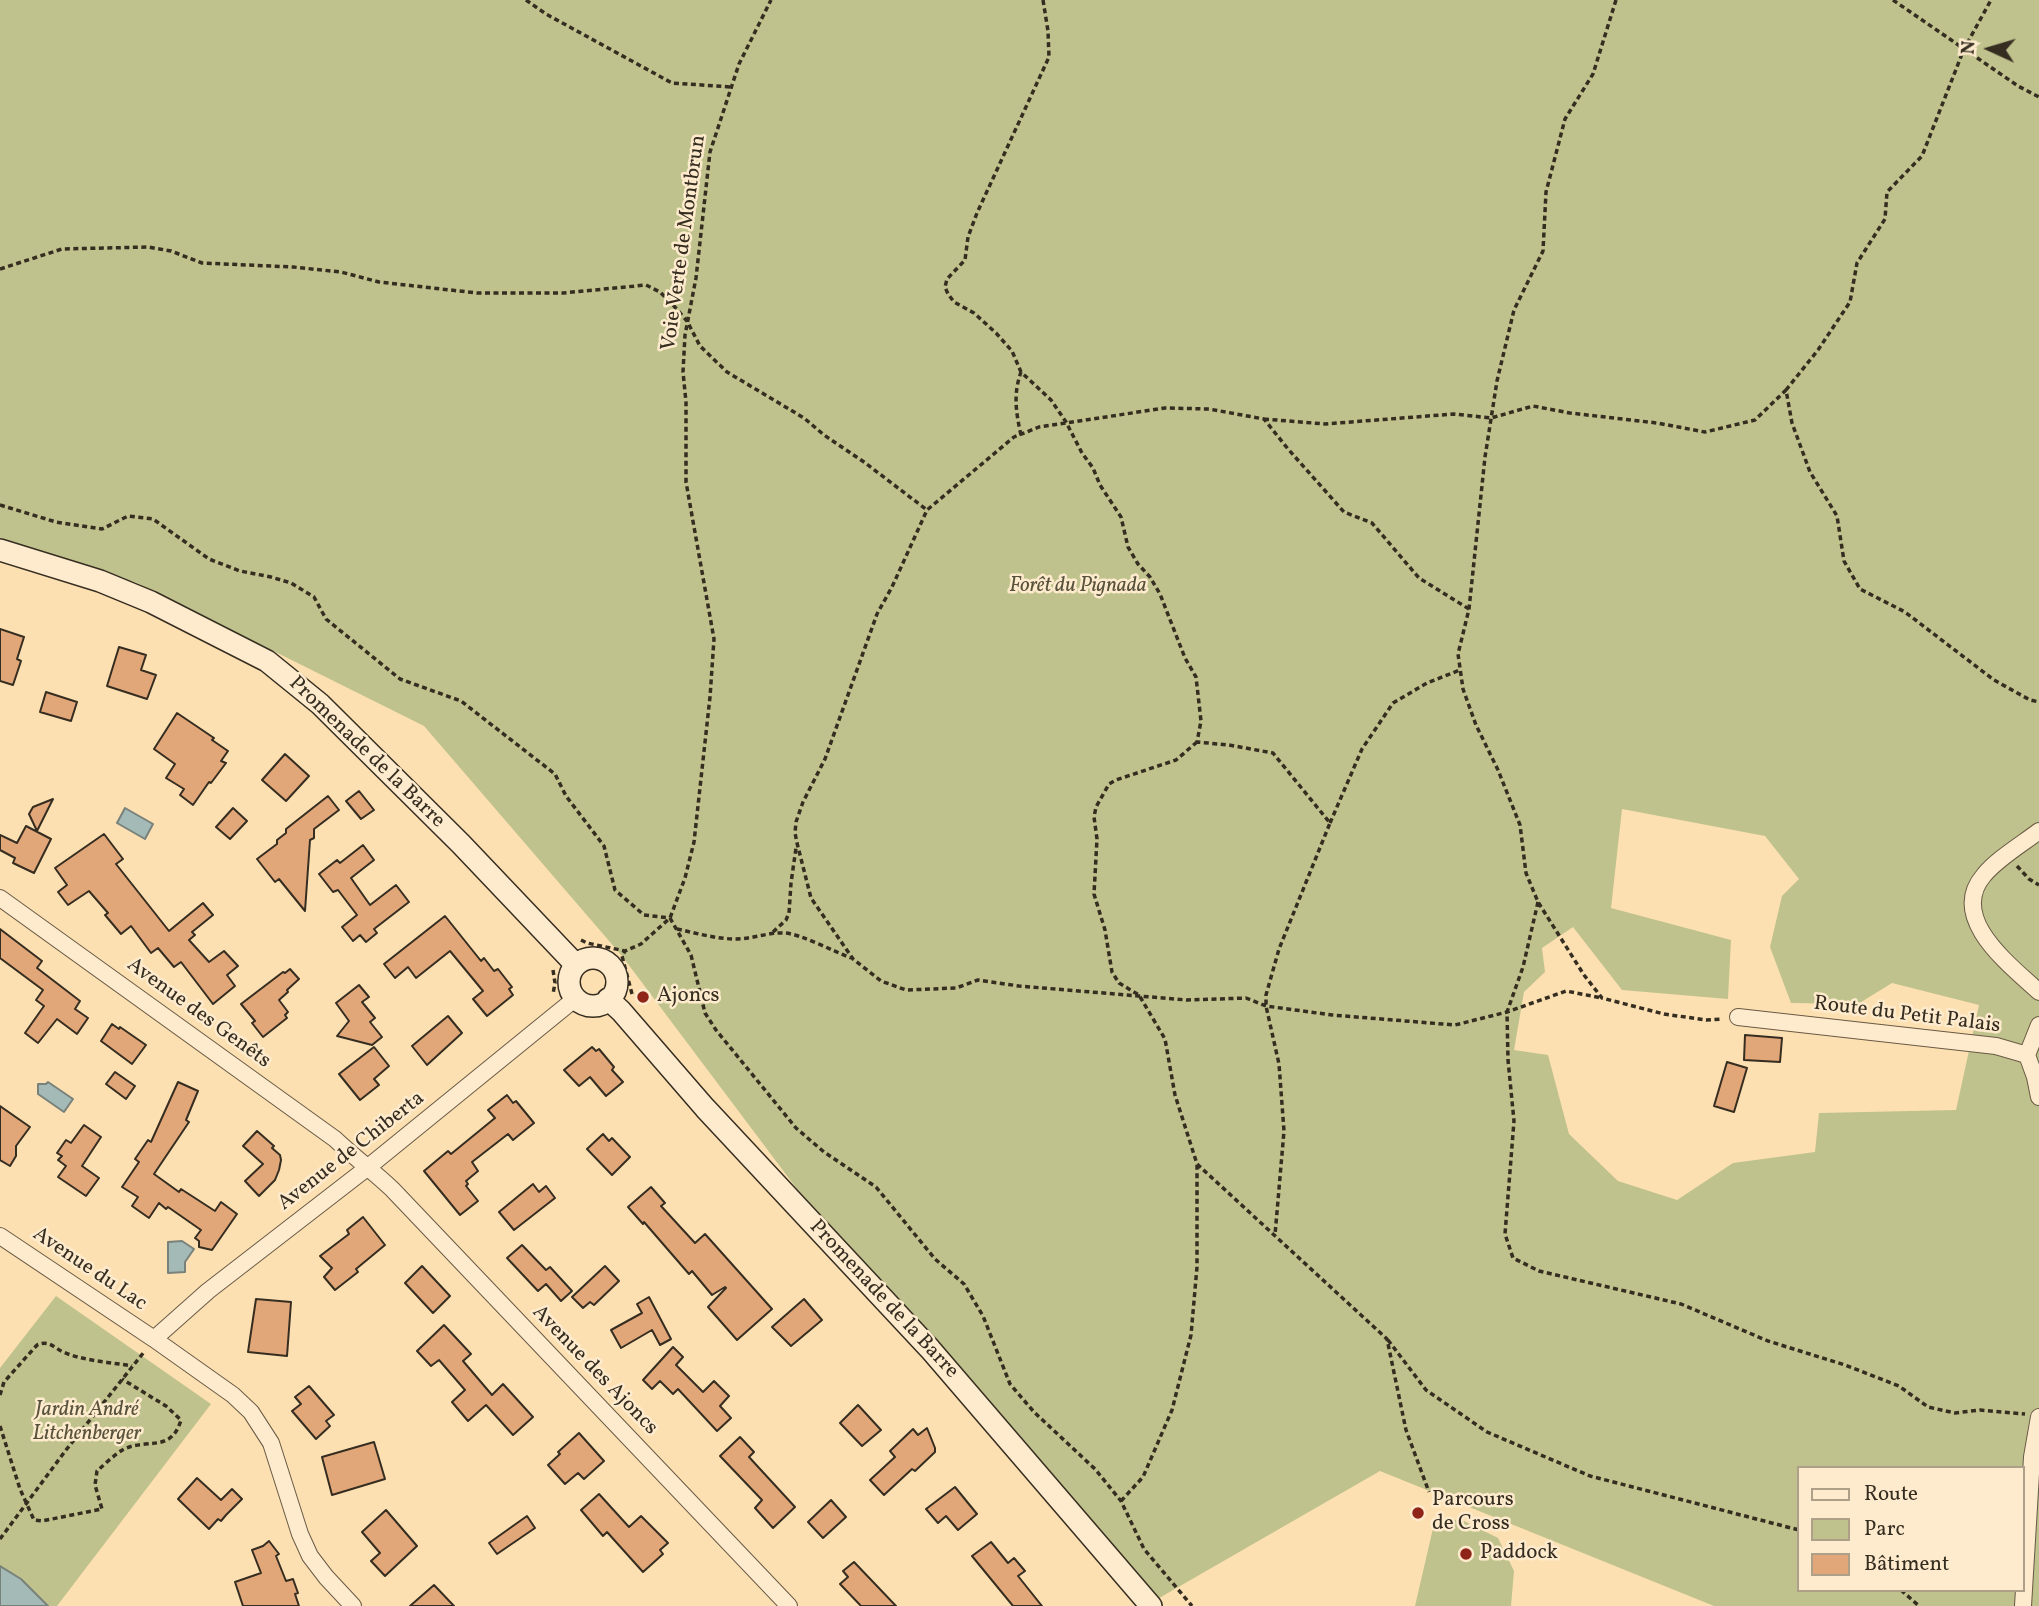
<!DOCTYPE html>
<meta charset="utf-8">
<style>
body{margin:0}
#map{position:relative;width:2039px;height:1606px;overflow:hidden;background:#fde0b2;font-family:Vollkorn,serif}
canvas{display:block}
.legend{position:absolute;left:1797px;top:1466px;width:228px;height:126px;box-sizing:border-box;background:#feebcd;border:2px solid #ae9f88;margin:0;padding:9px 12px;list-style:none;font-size:21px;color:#362d21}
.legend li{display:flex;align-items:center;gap:14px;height:35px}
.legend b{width:35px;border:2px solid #ae9f88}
.north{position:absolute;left:1955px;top:14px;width:70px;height:70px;-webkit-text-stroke:5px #feebcd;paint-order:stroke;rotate:274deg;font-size:19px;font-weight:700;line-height:28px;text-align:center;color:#362d21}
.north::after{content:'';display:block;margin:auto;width:24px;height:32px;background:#362d21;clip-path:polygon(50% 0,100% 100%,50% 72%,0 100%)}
</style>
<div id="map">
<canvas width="2039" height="1606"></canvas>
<ul class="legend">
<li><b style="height:9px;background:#feebcd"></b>Route</li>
<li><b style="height:19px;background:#bfc28c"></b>Parc</li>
<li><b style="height:19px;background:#e2a779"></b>Bâtiment</li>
</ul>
<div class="north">N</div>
</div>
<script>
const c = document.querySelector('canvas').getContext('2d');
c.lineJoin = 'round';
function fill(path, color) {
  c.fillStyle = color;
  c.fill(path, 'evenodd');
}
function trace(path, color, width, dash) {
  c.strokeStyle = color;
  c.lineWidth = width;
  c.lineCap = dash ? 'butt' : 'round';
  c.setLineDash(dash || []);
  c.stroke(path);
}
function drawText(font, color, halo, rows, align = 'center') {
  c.font = font + ' Vollkorn,serif';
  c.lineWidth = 5;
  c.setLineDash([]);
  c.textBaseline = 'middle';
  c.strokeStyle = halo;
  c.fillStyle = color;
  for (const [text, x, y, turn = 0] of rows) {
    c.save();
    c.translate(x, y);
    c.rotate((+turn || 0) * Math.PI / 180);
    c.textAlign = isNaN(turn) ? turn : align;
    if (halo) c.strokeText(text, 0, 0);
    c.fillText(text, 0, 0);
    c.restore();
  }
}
const green = new Path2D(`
 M0,0H2039V1606H1714L1380,1471L1154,1601L881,1301L622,956L424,726L137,583L0,538ZM1622,809L1765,836L1799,879L1782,896L1770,947L1791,1003L1858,1004L1892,983L1979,1005L1956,1110L1819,1113L1815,1152L1733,1163L1677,1200L1618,1181L1569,1134L1548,1055L1514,1050L1524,992L1545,972L1542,948L1573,927L1622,990L1728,999L1731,940L1611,908ZM1799,1468H2023V1590H1799Z
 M56,1296L211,1404L57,1606H48L21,1579L0,1566V1368Z
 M1460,1519L1498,1538L1514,1571L1511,1606H1415L1434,1524Z`);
const water = new Path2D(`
 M125,808L153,824L145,839L117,823Z
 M48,1082L73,1099L64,1112L38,1094V1084H46Z
 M182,1241L194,1249L185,1262V1272L168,1273V1242Z
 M0,1566L21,1579L48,1606H0Z`);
const building = new Path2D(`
 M0,629L24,637L17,659L21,661L13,685L0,681Z
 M119,647L146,655L141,670L156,675L147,699L107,686Z
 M46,692L77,702L71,721L40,712Z
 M177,713L214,738L212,740L228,751L221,761L226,763L211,783L209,782L193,805L180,795L184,789L166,778L175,764L154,749Z
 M285,754L309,776L286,801L262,780Z
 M359,791L374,810L361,819L346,801Z
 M328,796L339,810L314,829V838L310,840L305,911L279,879L275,882L257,859L277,844V840L286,833V829Z
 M53,799L37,831L29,814L33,807Z
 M233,808L247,821L230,839L216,827Z
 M26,826L51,839L34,873L13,863L15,858L0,850V835L17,843Z
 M104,834L123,859L116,864L169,931L203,903L213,915L192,932L195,935L189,940L209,962L224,951L238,966L227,975L235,986L213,1004L181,962L174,967L158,948L151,953L131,926L121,934L105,915L108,913L89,891L68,905L58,892L67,885L55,868Z
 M363,845L374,860L351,878L370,905L396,885L409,902L374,929L377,933L366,942L360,935L353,941L342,927L357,915L338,890L333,892L319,874L337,860L340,863Z
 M445,916L481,961L484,958L494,971L498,969L512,987L509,989L513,995L487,1016L473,999L483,991L450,951L416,978L408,967L395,978L384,964Z
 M0,929L42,961L37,968L80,1001L75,1009L88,1018L77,1034L57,1019L38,1043L25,1033L44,1006L36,1000L43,990L0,958Z
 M290,969L299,979L287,990L288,992L279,1000L288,1012L285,1015L287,1018L263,1037L252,1023L255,1021L241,1004L283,972L285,973Z
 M359,985L369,997L362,1002L375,1018L370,1022L382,1037L372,1045L337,1036L349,1021L336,1003Z
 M448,1016L462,1033L427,1065L412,1046Z
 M112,1024L119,1029L120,1027L146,1045L132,1064L101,1041Z
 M1745,1035L1782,1038L1780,1062L1744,1060Z
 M374,1047L389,1066L374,1079L379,1085L360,1100L339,1074Z
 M592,1047L596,1051L599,1049L614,1067L612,1070L623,1082L606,1096L590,1077L579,1086L564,1070Z
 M1727,1062L1747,1068L1734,1112L1714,1106Z
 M115,1072L135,1086L126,1099L106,1084Z
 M178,1082L198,1091L186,1120L189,1122L154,1174L179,1192L181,1189L215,1211L221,1202L237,1214L212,1250L199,1247V1241L195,1238L201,1230L168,1207L166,1209L159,1203L149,1218L132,1206L138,1197L122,1187L139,1162L135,1159L148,1140L151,1142Z
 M507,1095L513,1103L516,1101L534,1123L513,1140L508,1134L472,1162L478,1171L466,1181L468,1184L466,1186L478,1201L460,1215L424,1171L448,1151L451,1154L495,1118L488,1110Z
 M0,1106L30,1127L16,1146V1156L10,1166L0,1160Z
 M84,1125L101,1137L82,1166L99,1178L86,1196L58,1177L66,1166L58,1160L62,1156L57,1153L66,1140L71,1143Z
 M257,1131L274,1146L272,1148L280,1155L281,1160L279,1170L275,1180L259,1196L245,1181L263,1164L243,1146Z
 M603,1134L609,1141L612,1138L630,1157L612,1175L587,1149Z
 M533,1184L539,1192L546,1186L555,1198L514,1230L499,1212Z
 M651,1187L665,1203L661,1206L695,1243L705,1234L772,1309L737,1340L708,1307L726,1288L725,1287L712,1295L692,1271L689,1274L644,1222L643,1224L628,1207Z
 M363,1217L385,1245L356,1269L358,1272L335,1290L324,1277L332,1268L320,1256L349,1234L347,1230Z
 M522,1245L546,1270L550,1267L572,1291L561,1301L546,1284L538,1291L507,1258Z
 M422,1266L450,1296L433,1313L405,1283Z
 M605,1266L619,1281L594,1305L590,1302L583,1308L572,1297Z
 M649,1297L671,1339L660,1345L652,1330L621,1348L611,1330L642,1313L637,1304Z
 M256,1299L291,1302L287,1356L248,1352Z
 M804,1299L822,1320L791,1346L772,1327Z
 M444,1325L471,1354L463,1361L492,1395L503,1384L533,1417L513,1435L486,1405L468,1421L452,1402L465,1390L439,1360L431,1366L417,1351Z
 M673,1347L683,1357L676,1365L703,1392L714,1381L729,1396L720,1406L731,1418L717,1431L678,1389L673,1394L660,1381L652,1389L643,1380Z
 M309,1386L334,1415L326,1421L330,1426L316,1439L292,1411L301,1404L295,1397Z
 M858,1405L881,1430L862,1446L840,1423Z
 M927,1428L935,1448V1452L915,1471L912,1469L884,1495L870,1480L895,1457L890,1451L913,1429L918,1435Z
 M579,1433L604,1461L584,1479L578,1473L565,1484L548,1465L560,1454L558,1452Z
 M740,1437L754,1452L749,1457L795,1507L773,1528L755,1508L762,1500L720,1456Z
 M374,1442L385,1479L332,1495L322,1457Z
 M197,1478L221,1500L232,1489L242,1499L226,1515L221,1521L218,1519L209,1529L178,1499Z
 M955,1487L977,1514L958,1530L946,1516L938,1523L926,1509Z
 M599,1494L629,1527L641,1516L668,1543L660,1550L663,1554L643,1572L607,1532L603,1536L581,1510Z
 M831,1500L846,1517L823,1538L808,1522Z
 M386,1510L417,1546L385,1576L371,1561L380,1553L362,1532Z
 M527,1516L535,1528L497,1554L489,1543Z
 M269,1541L279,1554L276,1556L286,1581L293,1579L298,1593L295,1594L299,1606H243L235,1582L261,1573L252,1550L263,1546Z
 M991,1542L1008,1563L1014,1558L1025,1571L1018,1576L1042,1606H1013L972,1556Z
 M854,1562L896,1606H861L840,1584L848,1577L843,1571Z
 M434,1585L454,1606H410Z`);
const path = new Path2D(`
 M526,0L546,14L672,83L731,87
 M1043,0L1048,31L1049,57L977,213L968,237L965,260L947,279L945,287L948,294L954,302L974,313L996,333L1012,351L1021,372L1051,400L1066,422L1082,453L1093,468L1100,485L1121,517L1128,547L1138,564L1150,577L1160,594L1185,658L1196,677L1201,721L1197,742L1229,745L1273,753L1330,823L1279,949L1266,995V1006L1279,1064L1284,1131L1275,1235
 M1616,0L1593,74L1565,119L1546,192L1543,251L1514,310L1497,381L1485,457L1469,609L1458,654L1463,689L1476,725L1498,770L1520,825L1526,873L1538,902L1584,975L1602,998L1664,1014L1706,1020L1722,1019
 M1893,0L2018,86L2039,97
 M0,269L62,249L148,247L171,251L202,263L293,267L341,272L379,282L477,293H563L646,285L660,292L674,306L687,321L700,346L727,372L804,418L824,435L864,462L927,510
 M1786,390L1818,350L1850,302L1857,263L1885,219L1887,192L1922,156L1964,49L1991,0
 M1264,419L1325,424L1454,414L1491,418L1533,406L1570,413L1657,423L1705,432L1755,420L1786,390L1792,423L1810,472L1837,516L1844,561L1860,589L1905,612L1994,680L2030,700L2039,702
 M1021,435C1016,413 1013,394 1021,372
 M0,505L56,522L102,529L128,516L153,519L209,559L240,571L271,577L291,583L314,597L326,619L400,679L461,701L555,774L566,796L604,846L615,890L644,915L670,918
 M1469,609L1419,578L1372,523L1344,512L1288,449L1264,419L1209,409L1165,408L1039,427L1014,437L927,510L892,587L877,614L825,759L803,802L796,822L795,833L797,843L811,898L853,959L881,981L906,990L956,988L978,980L1019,986L1187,1000L1246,998L1266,1006L1332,1015L1455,1025L1507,1012L1566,991L1602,998
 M1197,742L1176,760L1116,780L1109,784L1096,807L1094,817L1097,839L1094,894L1105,930L1112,972L1119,983L1139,995L1165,1039L1175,1095L1197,1164L1387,1339L1406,1430L1429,1492
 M1330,823L1362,749L1393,703L1427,683L1460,670
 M2017,866L2029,879L2039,885
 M1538,902L1523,967L1507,1012L1508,1060L1514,1121L1505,1234L1513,1258L1539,1271L1681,1304L1768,1341L1845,1365L1899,1386L1928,1407L1955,1413L1980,1410L2025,1414
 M670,918L691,955L705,1013L716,1030L796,1128L824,1152L876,1187L935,1259L964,1284L983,1316L1010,1384L1034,1412L1095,1469L1121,1501L1144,1549L1192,1606
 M677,929C696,933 716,939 736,939C753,939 768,932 785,933C801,934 835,952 851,958
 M773,932L786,920L789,913L791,883L796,848
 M581,940L587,943L625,951
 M553,970L555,983L553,994
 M632,994L622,956L625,951L641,944L670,918L685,878L694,842L710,697L714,639L686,482V402L683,372L685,335L696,278L710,152L739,64L771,0
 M1388,1340L1426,1390L1487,1432L1590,1476L1799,1530
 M0,1395L4,1382L37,1345C49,1340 53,1347 63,1352C84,1361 109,1362 132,1366
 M0,1426L20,1489L34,1520L42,1521L102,1509L95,1485L97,1471C105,1464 115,1454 124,1449C148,1438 171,1453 181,1420L166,1406L122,1379
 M1121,1501L1143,1477L1172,1410L1191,1335L1197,1267V1164
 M0,1539L66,1450L144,1352
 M1901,1590L1919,1606`);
const minor = new Path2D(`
 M2039,831C2022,844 1997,859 1984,875C1947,918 2010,965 2039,992
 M0,898L335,1139C354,1157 374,1172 392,1189L789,1606
 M1738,1017L1996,1046L2027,1055L2035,1077L2039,1097
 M2027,1055L2039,1025
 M0,1236L154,1339L233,1395L251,1412L271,1443L300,1534L310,1556L326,1577L353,1606
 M154,1339L208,1291L367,1168L576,998
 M2023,1606L2032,1457L2039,1417`);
const secondary = new Path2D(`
 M0,550L100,581L151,602L267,661L320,704L461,844L576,965
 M569 982a24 24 0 1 1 48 0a24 24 0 1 1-48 0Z
 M608,999L621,1011L705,1108L930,1349L1151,1606`);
const markers = [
 [643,997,7,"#8f2418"],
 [1418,1513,7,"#8f2418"],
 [1466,1554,7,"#8f2418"]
];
const streetNames = [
 ["Voie Verte de Montbrun",685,243,-82],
 ["Promenade de la Barre",366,753,44],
 ["Avenue des Genêts",198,1014,36],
 ["Route du Petit Palais",1907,1016,7],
 ["Avenue de Chiberta",352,1152,-38],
 ["Avenue du Lac",89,1270,34],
 ["Promenade de la Barre",883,1300,47],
 ["Avenue des Ajoncs",594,1371,46]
];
const parkNames = [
 ["Forêt du Pignada",1078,587],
 ["Jardin André",87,1411],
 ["Litchenberger",87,1435]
];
const poiNames = [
 ["Ajoncs",657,997],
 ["Parcours",1432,1501],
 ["de Cross",1432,1525],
 ["Paddock",1480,1554]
];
fill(green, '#bfc28c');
fill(water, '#a4bab7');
trace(water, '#78827b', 2);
fill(building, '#e2a779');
trace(building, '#362d21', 2);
trace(minor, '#685a45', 18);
trace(secondary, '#362d21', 24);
trace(path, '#362d21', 3.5, [5, 3.5]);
trace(minor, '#feebcd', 16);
trace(secondary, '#feebcd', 21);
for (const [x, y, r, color] of markers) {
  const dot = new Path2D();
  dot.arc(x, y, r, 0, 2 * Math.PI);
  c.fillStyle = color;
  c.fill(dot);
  trace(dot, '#feebcd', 2.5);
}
drawText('21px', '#362d21', '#feebcd', streetNames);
drawText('italic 21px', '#58523c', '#feebcd', parkNames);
drawText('21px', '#362d21', '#feebcd', poiNames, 'left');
</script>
